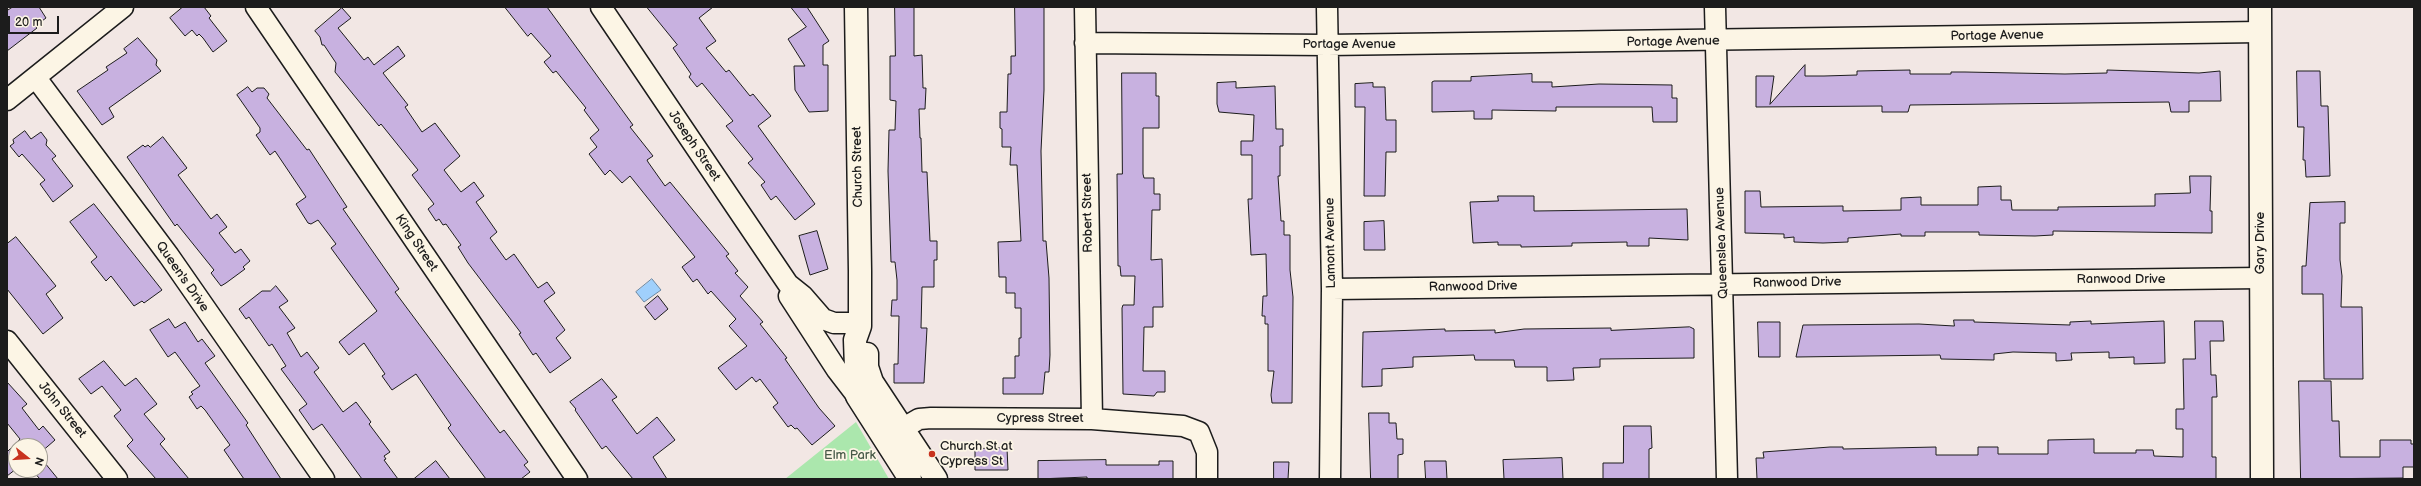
<!DOCTYPE html>
<style>
body{margin:0}
#map{position:relative;width:2421px;height:486px;overflow:hidden;background:#f2e7e4;font-family:"Balsamiq Sans",sans-serif}
canvas{display:block}
.frame{position:absolute;inset:0;border:8px solid #1c1c1c;pointer-events:none}
.north{position:absolute;left:8px;top:438px;width:40px;height:40px;box-sizing:border-box;background:#fcf5e5;border:1px solid #a29e95;border-radius:50%;rotate:107deg;font-size:11px;font-weight:700;line-height:16px;text-align:center;color:#1c1c1c}
.north::after{content:'';display:block;margin:auto;width:14px;height:18px;background:#c8321e;clip-path:polygon(50% 0,100% 100%,50% 72%,0 100%)}
.scale{position:absolute;left:8px;top:16px;width:51px;height:18px;box-sizing:border-box;border:2px solid #1c1c1c;border-top:0;padding-left:5px;font-size:12px;line-height:14px;white-space:nowrap;color:#1c1c1c;-webkit-text-stroke:3px #fcf5e5;paint-order:stroke}
</style>
<div id="map">
<canvas width="2421" height="486"></canvas>
<div class="frame"></div>
<div class="north">N</div>
<div class="scale">20 m</div>
</div>
<script>
const c = document.querySelector('canvas').getContext('2d');
c.lineJoin = 'round';
function fill(path, color) {
  c.fillStyle = color;
  c.fill(path, 'evenodd');
}
function trace(path, color, width, dash) {
  c.strokeStyle = color;
  c.lineWidth = width;
  c.lineCap = dash ? 'butt' : 'round';
  c.setLineDash(dash || []);
  c.stroke(path);
}
function drawText(font, color, halo, rows, align = 'center') {
  c.font = font + ' "Balsamiq Sans",sans-serif';
  c.lineWidth = 3.5;
  c.setLineDash([]);
  c.textBaseline = 'middle';
  c.strokeStyle = halo;
  c.fillStyle = color;
  for (const [text, x, y, turn = 0] of rows) {
    c.save();
    c.translate(x, y);
    c.rotate((+turn || 0) * Math.PI / 180);
    c.textAlign = isNaN(turn) ? turn : align;
    if (halo) c.strokeText(text, 0, 0);
    c.fillText(text, 0, 0);
    c.restore();
  }
}
const green = new Path2D(`
 M856,422L889,479H785Z`);
const water = new Path2D(`
 M652,279L661,290L644,302L636,292Z`);
const building = new Path2D(`
 M13,7H39L46,18L35,26L37,28L7,51V11Z
 M183,7H204L211,16L209,18L227,41L213,52L203,38L199,34L197,36L192,30L185,36L170,18Z
 M505,7H547L633,125L630,127L653,156L647,160L648,162L665,186L670,182L729,254L726,256L738,271L735,273L748,287L740,296L763,322L760,324L787,358L785,359L819,408L835,426L812,445L797,428L795,429L791,425L788,427L773,407L778,403L760,379L756,382L752,377L736,390L718,368L747,346L729,326L736,319L711,291L708,294L697,279L693,282L682,267L695,257L630,176L622,183L610,170L605,175L589,154L597,147L590,138L599,130L584,110L586,108L556,71L553,73L544,62L551,56L531,33L528,36Z
 M647,7H713L699,18L716,41L706,48L726,72L729,70L750,96L753,94L771,116L758,126L815,204L795,220L776,196L771,200L761,185L765,182L748,163L753,159L726,126L733,121L702,83L697,87L689,77L691,74L673,48L677,45Z
 M791,7H807L829,41L823,45V65H828V111L809,112L795,90L794,66H805L788,39L806,27Z
 M895,7H914V56L922,55L923,88H926L925,109H919L920,138H921L922,172H927L930,241H937V260H934V287H922L921,328H927L924,383H894V364H898L899,316H891L892,300H897V280L895,262H891L888,171L889,130H895L896,101L890,100V56H895Z
 M1015,7H1044V90L1041,151L1043,241H1046L1049,278L1050,355L1049,372H1045L1043,394H1003V378H1015V356H1019V338H1021V308H1015V293H1006V277H999L998,242L1021,241L1017,165H1010L1011,147H1002V129L1000,128V112H1007L1008,74H1011V56H1015Z
 M342,8L351,18L338,28L364,60L368,57L374,65L398,46L405,56L383,73L408,105L405,107L422,132L435,123L460,156L444,170L461,192L474,182L484,196L476,202L497,232L490,238L506,260L514,254L538,288L547,282L555,293L544,301L565,330L556,338L571,358L550,373L536,353L533,355L519,334L521,333L468,263L458,247L461,245L446,224L443,225L439,219L436,221L428,209L434,204L412,175L418,170L381,124L379,126L335,72L336,63L324,45H322L320,37L315,31Z
 M138,38L157,60L156,65L161,71L109,108L114,117L102,125L77,91L108,70L106,67L127,53L124,49Z
 M1805,65V76H1824L1857,75V71L1910,70V74H1951V72H1965L2065,74L2107,73V70L2199,73L2220,71L2221,101H2189V112H2171L2169,102L1910,105L1908,112H1882V106L1756,107V76H1774L1770,104Z
 M2297,71H2320L2321,106H2328L2330,176L2306,177L2305,160H2303L2304,127H2298Z
 M1122,73H1156V96H1159V128H1143V174L1144,178H1154V194H1160V210H1152L1151,260L1162,259L1163,307H1153V327H1144L1143,371H1165V392H1157L1154,396L1123,394L1122,308L1123,305H1134L1135,276H1121L1120,266H1118L1117,174H1122Z
 M1532,74V82H1552V87L1599,84L1672,85V98H1677V122H1653L1652,107H1556V111L1492,110V119H1474V111L1432,112V82L1434,81H1471V77Z
 M1236,82V88L1275,86L1276,129H1283V146H1280V176H1278L1281,221H1284V235H1290V270L1293,297L1292,403H1272L1271,395L1274,371H1268V324H1265V316H1262L1263,296H1267L1266,254L1251,255L1248,199H1252V155H1241V141H1253L1254,115L1219,112L1217,104V83Z
 M1373,83V87H1385L1386,120H1396V152H1386L1385,196H1364L1365,107H1355V84Z
 M248,87L252,92L257,88H264L269,94L267,98L307,150L309,149L347,207L343,209L399,289L395,292L500,433L504,430L528,462L524,465L530,472L521,479H486L448,428L451,425L416,374L392,390L382,376L385,374L364,343L349,355L339,342L377,311L331,248L336,244L318,220L311,224L308,223L296,204L306,197L275,151L270,155L256,135L260,132V128L237,95Z
 M25,131L31,139L41,132L47,140L46,145L56,156L52,159L73,186L53,202L40,184L45,180L22,154L19,157L10,146L14,143L13,140Z
 M163,137L187,168L178,175L211,219L217,214L227,227L219,233L235,253L241,249L250,261L243,267L245,269L226,283L221,286L211,273L214,270L177,224L175,226L127,157L143,145L145,147L148,145L150,147Z
 M2190,176H2211L2210,211H2212V233L2053,231V235L2035,236L1979,235V232H1925V236H1901V234L1848,238V242L1823,243L1794,242V237L1784,238V234L1745,233V191H1760L1761,207L1843,206V211L1901,210V198L1921,197V205H1978V187L2001,186V200H2011L2012,210H2058V207L2155,206V194L2190,193Z
 M1498,196H1534V211L1687,209L1688,240L1649,238V246H1627V242L1572,243V246L1521,247V245H1498V242L1473,243L1470,202L1498,201Z
 M2345,202V223H2340V260L2342,276L2341,307H2362L2363,379H2324L2323,294H2302V266H2306L2310,203Z
 M94,204L162,290L144,303L142,301L134,306L111,276L106,281L91,262L97,257L70,222Z
 M1384,221L1385,250H1364V222Z
 M817,231L828,269L810,275L799,236Z
 M16,237L56,286L46,294L63,318L43,334L7,289V244Z
 M276,286L288,301L279,307L295,328L287,333L301,357L307,352L319,368L314,372L343,412L356,402L371,422L369,424L390,452L384,456L386,459L384,460L398,479H362L322,424L313,430L299,410L307,404L281,369L286,366L272,344L269,346L249,317L246,319L239,309L262,291H270Z
 M658,296L668,309L655,320L645,307Z
 M169,319L175,328L185,322L198,342L202,339L215,356L205,363L248,423L246,425L281,479H244L224,450L230,445L205,410L201,406L197,409L189,397L193,394L191,392L200,386L175,352L168,357L150,330Z
 M1954,320H1974V322L2070,325V322L2091,321V324L2164,321L2165,363L2134,364V357L2109,358V352L2071,353L2072,360L2056,361V353L2013,352L1994,354V360L1941,359L1940,355L1796,357L1803,325L1919,324L1954,326Z
 M2195,321H2223L2224,341H2210L2211,375H2216L2217,397H2212V457H2216V479H1757L1756,458H1764L1763,452L1830,447H1843V449L1936,447V455H1978V447H1998V454H2048V440L2094,439V453H2136V450H2153L2154,456L2183,457V429H2176V409H2184L2183,359H2195Z
 M1758,322H1780V357H1759Z
 M1690,327L1694,329V358L1600,359V367L1573,368L1574,380L1547,381V367H1515L1514,360H1475L1474,355L1413,357V367L1382,369V386L1362,387L1363,332L1445,329V331L1495,330V333L1524,329L1611,328V330Z
 M104,361L125,386L136,378L157,404L144,414L165,439L160,444L189,479H156L127,446L133,440L114,416L121,410L102,386L91,394L79,379Z
 M602,379L617,397L612,400L637,434L657,417L675,440L653,457L667,479H633L606,446L602,449L575,410L576,409L570,402Z
 M2299,381H2331L2332,421H2339L2340,457H2380V440H2411V444H2414V467H2403V478L2301,479Z
 M7,382L27,404L22,408L39,430L43,426L55,440L40,453V446H16V469L7,476V452L20,439L7,423Z
 M1369,413H1389V423H1396L1397,439H1403V454L1398,455V479H1371Z
 M1624,426H1651L1652,448L1649,449V479H1603V463H1623Z
 M1007,448L1008,470H975V449Z
 M40,457L58,479H40L32,470H40Z
 M1562,458L1563,479H1504L1503,460Z
 M1106,460V465H1159V461H1173V479H1087V477L1038,479V461Z
 M436,461L450,479H414Z
 M1425,461H1446L1447,479H1426Z
 M1274,462H1289L1288,479H1274Z`);
const street = new Path2D(`
 M256,7L577,479
 M601,7L788,284L803,296L823,319L834,323H859
 M1085,7L1092,419
 M1327,7L1332,289L1330,479
 M1715,7L1727,479
 M1085,43L1327,45L2260,32
 M36,78L169,256L324,479
 M7,100L123,7
 M1332,289L2261,278
 M789,296L837,370L857,396
 M7,341L117,479
 M888,437L919,419L931,418L1092,419L1183,426L1199,432L1207,452V479`);
const secondary = new Path2D(`
 M856,7L860,271V326L855,340L857,396L910,479
 M2260,7L2262,479
 M867,354V367L872,382L936,479`);
const markers = [
 [932,454,4,"#c8321e"]
];
const streetNames = [
 ["Portage Avenue",1997,36,-1],
 ["Portage Avenue",1673,42,-1],
 ["Portage Avenue",1349,45],
 ["Joseph Street",694,146,56],
 ["Church Street",858,167,-91],
 ["Robert Street",1088,213,-91],
 ["King Street",416,243,56],
 ["Lamont Avenue",1331,243,-91],
 ["Queenslea Avenue",1722,243,-92],
 ["Gary Drive",2261,243,-90],
 ["Queen's Drive",182,277,55],
 ["Ranwood Drive",2121,280],
 ["Ranwood Drive",1797,283,-1],
 ["Ranwood Drive",1473,287,-1],
 ["John Street",62,410,51],
 ["Cypress Street",1040,419]
];
const poiNames = [
 ["Church St at",940,447],
 ["Cypress St",940,462]
];
const parkNames = [
 ["Elm Park",850,456]
];
fill(green, '#abe7ad');
fill(water, '#a0d0fc');
trace(water, '#6b88a2', 1);
fill(building, '#c8b1e0');
trace(building, '#1c1c1c', 1);
trace(street, '#1c1c1c', 23);
trace(secondary, '#1c1c1c', 25);
trace(street, '#fcf5e5', 20);
trace(secondary, '#fcf5e5', 22);
for (const [x, y, r, color] of markers) {
  const dot = new Path2D();
  dot.arc(x, y, r, 0, 2 * Math.PI);
  c.fillStyle = color;
  c.fill(dot);
  trace(dot, '#fcf5e5', 1.5);
}
drawText('13px', '#1c1c1c', '#fcf5e5', streetNames);
drawText('13px', '#1c1c1c', '#fcf5e5', poiNames, 'left');
drawText('13px', '#475948', '#fcf5e5', parkNames);
</script>
